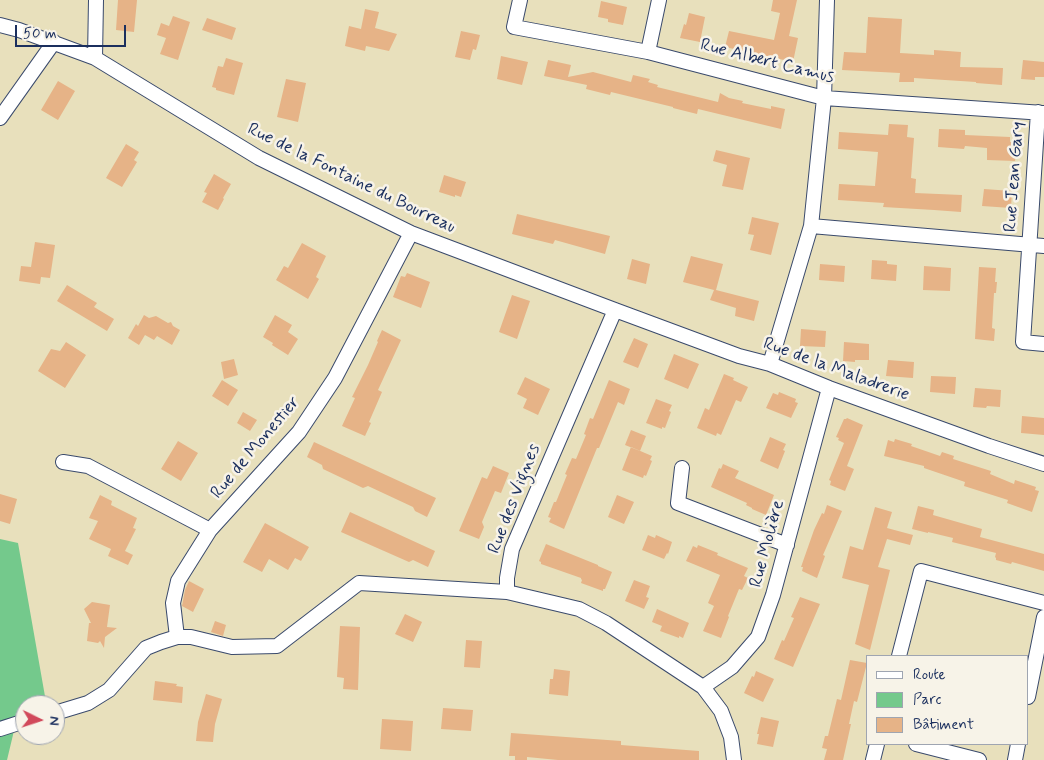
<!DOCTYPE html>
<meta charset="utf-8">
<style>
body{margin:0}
#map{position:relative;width:1044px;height:760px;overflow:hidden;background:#e8e0bc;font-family:Mynerve,sans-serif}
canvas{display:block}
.legend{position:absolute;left:866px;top:655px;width:162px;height:90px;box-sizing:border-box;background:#f7f3e8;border:1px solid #9fa5b1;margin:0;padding:6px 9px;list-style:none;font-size:15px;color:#1b2f5e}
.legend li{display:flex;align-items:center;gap:10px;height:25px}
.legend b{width:25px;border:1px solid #9fa5b1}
.north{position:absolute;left:15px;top:695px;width:50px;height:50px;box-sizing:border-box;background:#f7f3e8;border:1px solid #9fa5b1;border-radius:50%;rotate:94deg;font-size:14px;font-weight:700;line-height:20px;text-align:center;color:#1b2f5e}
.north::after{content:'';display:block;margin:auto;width:18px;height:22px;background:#d1495b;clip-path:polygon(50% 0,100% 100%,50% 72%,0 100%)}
.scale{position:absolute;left:15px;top:25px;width:111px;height:22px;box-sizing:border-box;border:2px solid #1b2f5e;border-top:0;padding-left:6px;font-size:15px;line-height:18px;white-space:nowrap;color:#1b2f5e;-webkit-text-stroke:4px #f7f3e8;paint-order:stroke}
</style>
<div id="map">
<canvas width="1044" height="760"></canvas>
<ul class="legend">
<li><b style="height:6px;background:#fff"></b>Route</li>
<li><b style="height:14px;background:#74c98c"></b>Parc</li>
<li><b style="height:14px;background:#e6b387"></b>Bâtiment</li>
</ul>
<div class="north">N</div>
<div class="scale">50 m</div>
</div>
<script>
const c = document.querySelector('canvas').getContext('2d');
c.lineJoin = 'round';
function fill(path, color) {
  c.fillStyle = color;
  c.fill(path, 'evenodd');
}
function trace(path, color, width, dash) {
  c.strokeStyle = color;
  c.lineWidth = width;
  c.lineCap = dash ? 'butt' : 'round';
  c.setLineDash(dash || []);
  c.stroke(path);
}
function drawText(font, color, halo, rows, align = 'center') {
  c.font = font + ' Mynerve,sans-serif';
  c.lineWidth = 5;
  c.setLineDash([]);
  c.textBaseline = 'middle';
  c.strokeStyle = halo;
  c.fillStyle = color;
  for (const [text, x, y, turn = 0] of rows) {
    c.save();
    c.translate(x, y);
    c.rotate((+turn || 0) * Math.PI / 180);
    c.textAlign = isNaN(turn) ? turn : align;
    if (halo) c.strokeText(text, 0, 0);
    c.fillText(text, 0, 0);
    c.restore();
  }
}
const green = new Path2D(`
 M0,539L18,543L46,702L39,705H25V711L18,714L7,760H0Z`);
const building = new Path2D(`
 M118,0H137L134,32L116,30Z
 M773,0H797L789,36L798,38L793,62L725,47L729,31L774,40L780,13L771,11Z
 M601,1L627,7L623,25L608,22V19L598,17Z
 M365,9L379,12L375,28L397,34L389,51L366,46L365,51L345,46L349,26L361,29Z
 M689,13L705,17L700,42L680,38L684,24L686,25Z
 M173,16L190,22L178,60L160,54L166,38L157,35L161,23L169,26Z
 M868,17L902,19L900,53L934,55V50L961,52L960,67L1003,68L1002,85L976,83V82L914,78V82H899L900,73L842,70L844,52L866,53Z
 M207,18L236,28L232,40L202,30Z
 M461,31L480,35L476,50L473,49L470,60L455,57Z
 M501,56L528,62L522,85L497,79Z
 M226,58L243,63L234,95L216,90V88L212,87L218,66L223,67Z
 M548,60L571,65L568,77L593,72L631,82L633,75L650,79L648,82L658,85L657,87L718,102L720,93L729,98L743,101L742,103L771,109V106L785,109L781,129L698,109L697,114L673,108V107L611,92L610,95L586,89L587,85L544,76Z
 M1023,60L1044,62V77H1035V80L1021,79Z
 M286,79L306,83L298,122L277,117Z
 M58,81L75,91L58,120L41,110Z
 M889,124L908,125L907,137L914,138L911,178L916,179L915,193L962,195L961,212L934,210L883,207L884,203L838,200L839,184L875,186L878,152L838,149L839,132L888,135Z
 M939,129L965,130V135L1010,137V142L1017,143L1015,161L987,160V148L965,146L964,149L938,147Z
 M126,144L139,152L134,160L137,162L122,187L106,178Z
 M716,150L750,158L743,190L722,186L727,165L713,161Z
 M214,174L231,184L223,198L224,199L218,210L202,202L207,193L204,192Z
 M444,175L466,182L461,197L455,195V197L439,192Z
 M984,189L1012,191L1011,208L982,206Z
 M517,214L610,236L605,254L555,240L553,244L512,234Z
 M752,217L779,223L771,255L750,250L754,235L748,234Z
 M35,242L55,245L50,278L41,277L40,284L19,281L21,266L31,267Z
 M302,243L326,256L316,277L319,279L308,299L276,280L284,266L288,268Z
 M691,256L723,264L716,290L759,301L754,321L735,316L736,308L710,300L714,290L683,282Z
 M632,259L650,264L646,284L627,279Z
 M872,260L887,261V264L897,265L896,281L871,279Z
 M820,264L845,266L844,282L819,280Z
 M924,266L951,268L950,291L923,290Z
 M979,267L996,268L995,282H997L996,293H994L992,328L995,329L994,341L975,339Z
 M407,273L430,282L421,308L393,297L401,276L405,277Z
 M67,285L97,303L94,307L114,319L107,331L57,301Z
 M512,295L530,301L517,339L499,332Z
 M144,315L149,318L156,316L168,323L171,322L173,326L180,330L172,345L157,336L154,340L145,335L139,345L128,338L136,324L138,326Z
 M275,315L292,325L288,332L298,339L288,355L272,345L273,343L263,337Z
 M801,329L826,331L825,347L800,346Z
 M382,330L401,340L378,390L382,392L369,422L371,423L365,436L342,426L355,398L352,397L368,365L378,342L377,341Z
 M634,338L648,344L638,368L623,362Z
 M66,342L86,355L65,388L38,371L51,349L60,351Z
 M844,342L869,344V360H855V362L843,361Z
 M674,354L699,364L688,389L664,379Z
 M234,359L238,375L224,379L221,362Z
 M888,360L914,362L913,378L886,376Z
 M724,374L734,378L733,380L748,387L741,402L736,400L721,435L717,433L716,436L697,428L705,408L709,410Z
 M931,376L956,377L955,394L930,392Z
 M525,377L550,389L538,415L523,408L527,399L517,394Z
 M222,380L238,390L228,406L212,396Z
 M609,380L630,389L624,405L618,402L599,448H597L564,529L549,522L551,518L548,517L554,502H556L567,475L565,474L572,458L576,459L586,435L584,434L590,418L593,419Z
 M975,388L1001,390L1000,407L987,406L986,408L973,407Z
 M779,392L796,399L795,402L798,403L791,418L766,408L773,393L778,395Z
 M656,399L672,405L669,411L671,412L665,428L662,427V429L646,423Z
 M243,412L257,420L250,431L237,423Z
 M1022,416L1044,418V435L1021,433Z
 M847,418L863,425L847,466L854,469L845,491L830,485L831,481L829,480L844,443L838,440L839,438L836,437L844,419H846Z
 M631,430L646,436L640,451L625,445Z
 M770,437L786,444L783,450L785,451L778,469L760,461Z
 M895,439L912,444L911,446L940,456L942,452L954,456L953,459L991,471L990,474L1014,484L1015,480L1036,487L1035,490L1039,491L1032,512L1007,503L1008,500L964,486L965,482L924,468V466L884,456L888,440L894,442Z
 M178,441L198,453L181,481L161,469Z
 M314,442L436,498L427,517L415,511L413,507L368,486L363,488L323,469L322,465L307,457Z
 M631,447L652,456L650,460L652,461L646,476L644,475L643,478L622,470Z
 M723,464L739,471L735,478L774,495L766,515L752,509V508L746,505L747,503L711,487L719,468L721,469Z
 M493,466L509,473L501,493L495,491L482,522L484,527L479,539L459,531L482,477L487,479Z
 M0,494L17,499L10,524L0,521Z
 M100,495L112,501L111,505L137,518L133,528L136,529L125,551L133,555L128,565L108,556L111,549L89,539L98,521L89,518Z
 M617,495L634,502L624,524L608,517Z
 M827,505L842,511L823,555L825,556L817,578L802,571L803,567H801L814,530L822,513L824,514Z
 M918,506L934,510L933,515L982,529L980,537L1044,554V571L1012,562L1011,564L996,560V558L995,557L996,553L952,542L953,538L928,532V533L912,529Z
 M875,507L892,512L887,528L913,535L910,545L887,539L878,567L890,570L870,650L855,644L869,585L842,578L850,546L863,550Z
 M350,512L435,551L428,567L413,560L409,562L341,532Z
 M265,523L309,547L301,561L295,558L288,570L269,559L262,572L243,562Z
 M648,535L655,538L656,535L672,542L668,554L667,553L664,559L642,550Z
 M546,544L598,565V566L612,572L605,589H603V591L581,583L582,580L581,579V578L541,564V562L539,561Z
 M698,545L718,553L717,555L748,568L744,576L748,578L742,590L739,589L728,616L729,617L721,638L703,631L714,606L708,603L720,575L686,561L693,546L697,548Z
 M634,580L650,586L646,597L649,598L644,609L625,601Z
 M189,581L204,589L193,612L182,606L185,590Z
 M800,597L820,604L793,667L774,659L782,640L784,641L794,618L791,617Z
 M92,602L110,605L107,627L117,628L105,637L104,648L100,641L98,643L87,641L89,623H91L84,609Z
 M657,609L689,623L683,638L679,636V638L660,631L662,626L652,622Z
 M405,614L422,622L413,642L395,634Z
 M215,621L226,625L223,636L211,632Z
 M340,626L360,627L358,690L343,689L344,678L337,677Z
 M466,640L482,641L480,668L464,667Z
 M850,660L867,663L857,702L854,701L849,724H851L843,760H824L827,749L822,748L825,736H828L837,699L841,700Z
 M554,669L570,671L568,696L549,694L550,679H553Z
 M756,671L774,679L763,702L744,693L752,676L754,677Z
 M155,681L177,684L176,686L183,687L182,703L153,700Z
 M206,694L222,699L215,724L213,742L196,741L198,722Z
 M443,708L473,710L471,731L441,729Z
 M761,717L779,721L773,747L757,744L759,734H757Z
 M382,719L413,721L411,751L380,749Z
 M511,733L621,741V745L699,751V760H558L527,757V760H515V756H509Z`);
const street = new Path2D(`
 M520,0L514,27L648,52L824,98L1044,113
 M0,25L19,30L95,58L259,158L411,233L615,310L739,356L770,364L829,388L989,446L1044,464
 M648,52L659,0
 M95,58L96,0
 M1038,112L1023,342L1044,344
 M0,118L54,42
 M811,226L1044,246
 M770,364L811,226L824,98L827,0
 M63,462L88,466L210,530
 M682,468L678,503L787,545
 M507,592V578L512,549L615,310
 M177,637L173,603L178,581L210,530L299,432L335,378L411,233
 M899,656L921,571L1044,603
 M703,687L732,667L758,637L773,595L829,388
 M1028,697L1044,617
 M55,713L88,703L109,690L146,648L161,642L177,637H191L232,647L277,646L359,583L507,592L579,609L606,623L703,687L721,711L731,737L734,760
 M0,729L25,721
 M916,744L979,760
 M873,760L877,744
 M1015,760L1018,744`);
const streetNames = [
 ["Rue Albert Camus",767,62,14],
 ["Rue Jean Gary",1015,177,-86],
 ["Rue de la Fontaine du Bourreau",351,179,26],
 ["Rue de la Maladrerie",836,370,20],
 ["Rue de Monestier",256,448,-50],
 ["Rue des Vignes",515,499,-69],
 ["Rue Molière",768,544,-75]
];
fill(green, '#74c98c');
fill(building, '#e6b387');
trace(street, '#3a4a6c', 16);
trace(street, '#fff', 14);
drawText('18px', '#1b2f5e', '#f7f3e8', streetNames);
</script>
